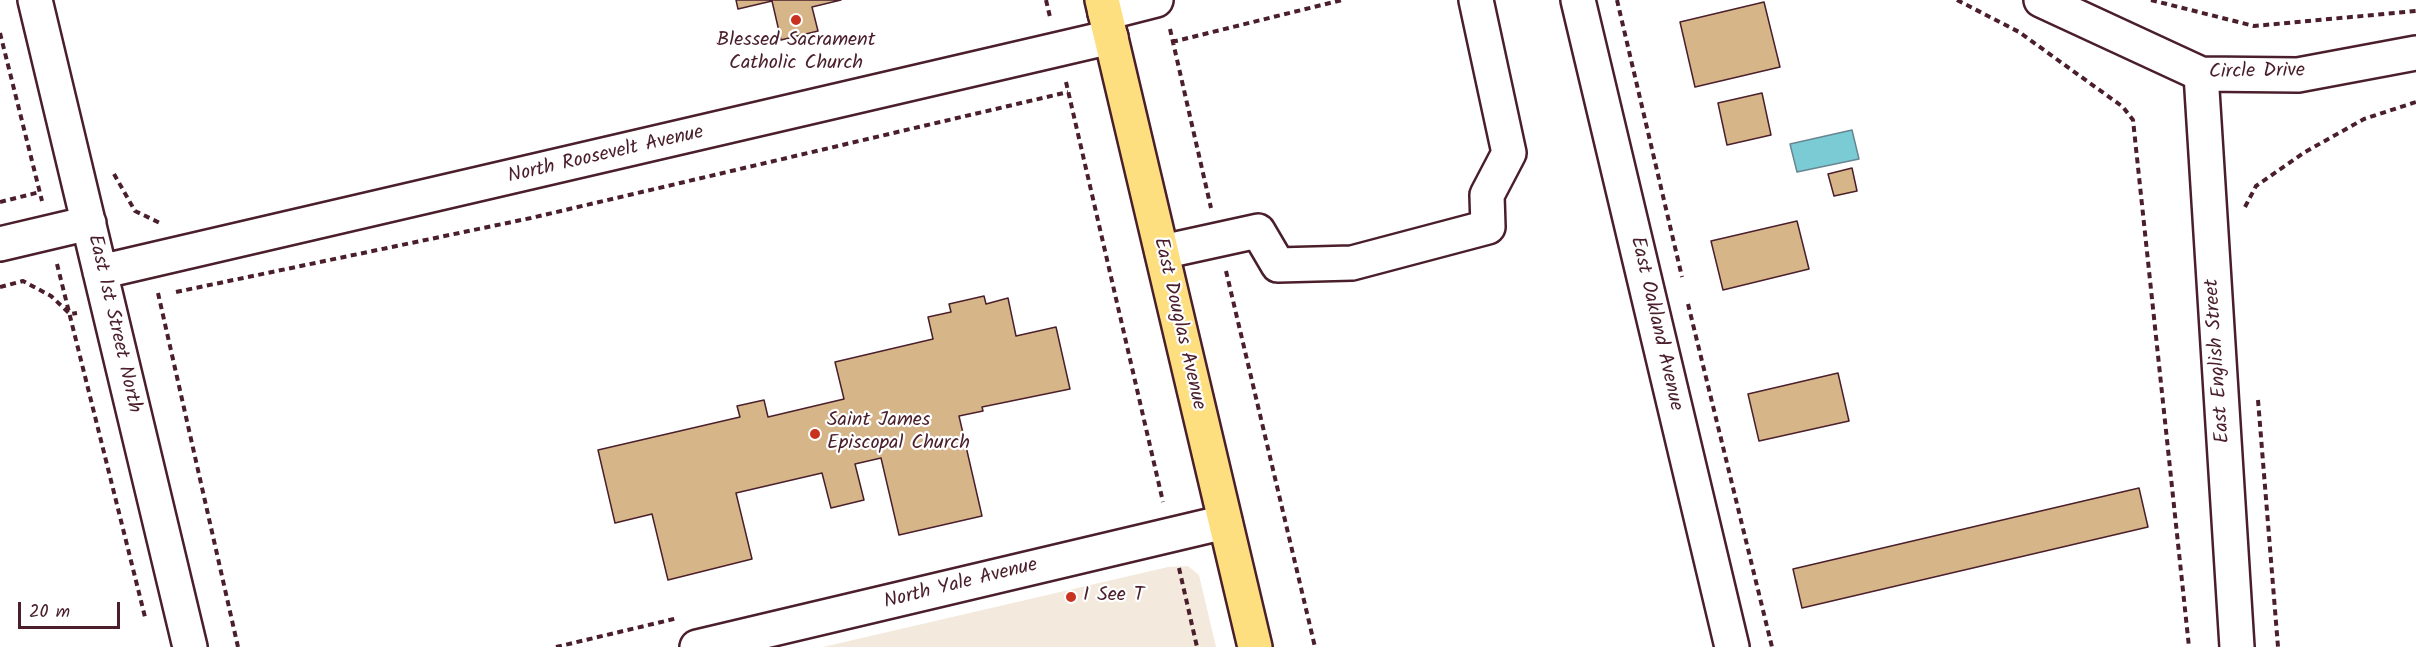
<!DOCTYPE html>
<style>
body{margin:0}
#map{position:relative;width:2416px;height:647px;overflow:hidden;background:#fff;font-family:Kalam,sans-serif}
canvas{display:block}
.scale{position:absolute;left:18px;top:602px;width:102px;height:27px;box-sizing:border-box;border:3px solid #4a1f2b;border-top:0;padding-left:8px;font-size:18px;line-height:21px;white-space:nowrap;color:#4a1f2b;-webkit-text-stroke:4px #fff;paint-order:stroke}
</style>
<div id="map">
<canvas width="2416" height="647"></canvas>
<div class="scale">20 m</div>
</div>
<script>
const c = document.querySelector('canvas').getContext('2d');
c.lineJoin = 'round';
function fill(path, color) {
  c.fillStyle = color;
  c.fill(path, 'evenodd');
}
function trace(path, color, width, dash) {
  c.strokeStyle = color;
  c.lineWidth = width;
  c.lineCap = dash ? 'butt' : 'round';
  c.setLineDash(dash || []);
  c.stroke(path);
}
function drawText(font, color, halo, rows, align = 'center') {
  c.font = font + ' Kalam,sans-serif';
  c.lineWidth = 4.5;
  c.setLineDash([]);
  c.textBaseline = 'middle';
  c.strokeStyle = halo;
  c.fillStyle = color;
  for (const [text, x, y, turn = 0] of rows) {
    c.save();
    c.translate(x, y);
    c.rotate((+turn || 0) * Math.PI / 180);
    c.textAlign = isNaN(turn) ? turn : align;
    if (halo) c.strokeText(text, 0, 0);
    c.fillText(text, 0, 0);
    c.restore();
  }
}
const built = new Path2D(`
 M1188,566L1199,575L1216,647H823L1168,567Z`);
const water = new Path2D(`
 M1852,130L1859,159L1797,172L1790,144Z`);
const building = new Path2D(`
 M736,0H841L812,7L818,31L781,40L772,1L738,9Z
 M1764,2L1780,67L1695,87L1680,22Z
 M1762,93L1771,135L1727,145L1718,103Z
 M1852,168L1857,191L1834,196L1828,174Z
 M1797,221L1809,269L1723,290L1711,241Z
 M984,296L986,304L1008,298L1016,336L1056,327L1070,389L982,407L983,411L959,416L982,516L899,535L881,458L855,464L864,500L831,508L822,473L736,493L752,559L668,580L652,514L615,523L598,450L740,417L737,406L764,400L768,417L844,399L835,362L933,339L928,317L951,312L949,304Z
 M1838,373L1849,421L1759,441L1748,394Z
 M2139,488L2148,527L1802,608L1793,569Z`);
const path = new Path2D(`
 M1046,0L1050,17
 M1617,0L1682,277
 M1957,0L2019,32L2123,107L2133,120L2189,647
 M2151,0L2254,26L2416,11
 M1170,29L1211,208
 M0,33L42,201
 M1172,42L1342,0
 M1066,82L1163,502
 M114,174L135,211L160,223
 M0,202L40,192
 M2245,207L2256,186L2305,152L2364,119L2416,102
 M57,264L145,617
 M1226,271L1315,647
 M0,287L23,281L51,296L70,314L77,313
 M176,292L531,218L1068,92
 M158,293L238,647
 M1688,304L1772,647
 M2258,400L2278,647
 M1179,568L1197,647
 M556,647L678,618`);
const minor = new Path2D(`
 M35,0L190,647
 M1578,0L1732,647
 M2041,0L2201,74L2298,75L2416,53
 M1105,13L1156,0
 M2201,74L2237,647
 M0,244L89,223
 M1162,252L1258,231L1278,265L1352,263L1488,227L1487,195L1509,153L1476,0
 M100,272L1111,37
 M697,647L1225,522`);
const major = new Path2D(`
 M1102,0L1255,647`);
const markers = [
 [796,20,6,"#c8321e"],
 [815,434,6,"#c8321e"],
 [1071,597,6,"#c8321e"]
];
const poiNames = [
 ["Blessed Sacrament",796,42,"center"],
 ["Catholic Church",796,65,"center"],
 ["Saint James",827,422],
 ["Episcopal Church",827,445],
 ["I See T",1083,597]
];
const streetNames = [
 ["Circle Drive",2257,73,-1],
 ["North Roosevelt Avenue",606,156,-13],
 ["East 1st Street North",113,324,77],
 ["East Douglas Avenue",1178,324,77],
 ["East Oakland Avenue",1655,324,77],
 ["East English Street",2219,361,-94],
 ["North Yale Avenue",961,585,-14]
];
fill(built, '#f3e9dc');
fill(water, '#7bcbd5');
trace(water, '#678691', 1.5);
fill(building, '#d6b689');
trace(building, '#4a1f2b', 1.5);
trace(minor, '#4a1f2b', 38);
trace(major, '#4a1f2b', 38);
trace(path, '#4a1f2b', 4, [6, 4.5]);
trace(minor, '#fff', 33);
trace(major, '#fedf80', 33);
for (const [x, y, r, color] of markers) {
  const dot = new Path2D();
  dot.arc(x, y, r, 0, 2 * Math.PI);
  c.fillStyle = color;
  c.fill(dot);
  trace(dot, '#fff', 2);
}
drawText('20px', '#4a1f2b', '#fff', poiNames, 'left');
drawText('20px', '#4a1f2b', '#fff', streetNames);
</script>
